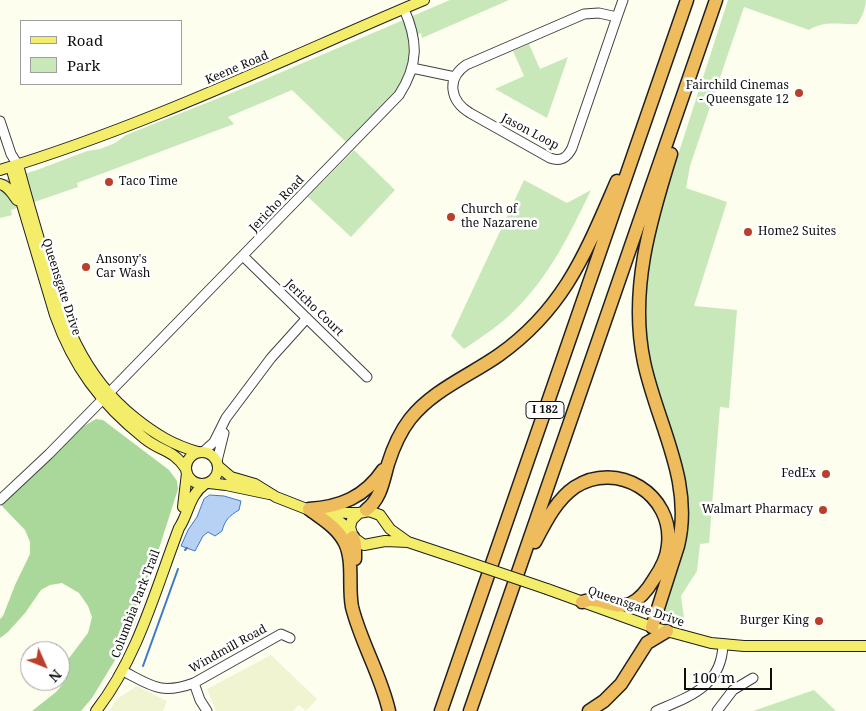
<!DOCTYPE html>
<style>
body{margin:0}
#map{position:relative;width:866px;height:711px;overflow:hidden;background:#fefeef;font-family:"Noto Serif",serif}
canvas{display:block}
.legend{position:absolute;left:20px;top:20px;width:162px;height:65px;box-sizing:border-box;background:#fff;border:1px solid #9f9f9f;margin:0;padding:6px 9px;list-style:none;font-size:15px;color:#0e0e0e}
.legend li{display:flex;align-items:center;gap:10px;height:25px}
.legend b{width:25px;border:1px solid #9f9f9f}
.north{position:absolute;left:20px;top:641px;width:50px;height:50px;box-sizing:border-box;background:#fff;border:1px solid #9f9f9f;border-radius:50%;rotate:134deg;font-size:14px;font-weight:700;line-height:20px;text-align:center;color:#0e0e0e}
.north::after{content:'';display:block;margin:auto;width:18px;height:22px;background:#b93f2a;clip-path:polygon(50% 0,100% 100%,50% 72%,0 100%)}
.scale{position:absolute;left:684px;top:668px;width:88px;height:22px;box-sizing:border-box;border:2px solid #0e0e0e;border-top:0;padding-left:6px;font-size:15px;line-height:18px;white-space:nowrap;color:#0e0e0e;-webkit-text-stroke:4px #fff;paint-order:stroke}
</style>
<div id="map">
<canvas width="866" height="711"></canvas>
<ul class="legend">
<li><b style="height:6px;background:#f4ed6a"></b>Road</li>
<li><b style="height:14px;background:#c9e8ba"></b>Park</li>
</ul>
<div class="north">N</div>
<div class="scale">100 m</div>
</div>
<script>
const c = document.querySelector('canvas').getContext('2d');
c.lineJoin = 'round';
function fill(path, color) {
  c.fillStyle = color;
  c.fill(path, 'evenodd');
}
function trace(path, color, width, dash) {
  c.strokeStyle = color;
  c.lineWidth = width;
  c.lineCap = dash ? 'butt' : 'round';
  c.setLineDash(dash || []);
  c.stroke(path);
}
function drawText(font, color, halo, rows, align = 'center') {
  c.font = font + ' "Noto Serif",serif';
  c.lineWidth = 5;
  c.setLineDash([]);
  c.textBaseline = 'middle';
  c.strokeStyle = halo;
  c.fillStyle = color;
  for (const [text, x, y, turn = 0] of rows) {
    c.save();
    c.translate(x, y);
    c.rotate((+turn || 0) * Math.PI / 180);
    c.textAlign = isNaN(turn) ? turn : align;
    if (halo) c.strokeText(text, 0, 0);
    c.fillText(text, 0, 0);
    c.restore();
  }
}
const farmland = new Path2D(`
 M271,655L317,699L306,711L299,705L293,711H216L207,689Z
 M137,686L167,701L163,711H109L117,699Z`);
const green = new Path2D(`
 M450,0H509L422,38L421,33L410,38C416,84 376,114 347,143L292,90L228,117L234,124L77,183L78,187L11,210L12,215L0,218V181L37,170L87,151L100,149L115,143L126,135L249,86Z
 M728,0H866C866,7 862,18 857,24C838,25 826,20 809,30L744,7L690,166L686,188L727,202L694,306L737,310L729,408L720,407L709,543L700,544L697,571L681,596L685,625L671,618L666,613L664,606L679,567L686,538L688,507L685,481L669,422L655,384L648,354L643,325L648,262L657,220Z
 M529,44L540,69L568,57L547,118L495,89L524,76L513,51Z
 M354,150L395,190L351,237L308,197Z
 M524,180L567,203L591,190C571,232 549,277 515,310C500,325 482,337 464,349L451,336Z
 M814,690L836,711H753Z`);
const forest = new Path2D(`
 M96,419L103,420L169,470L177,481L178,489L135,624L123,647L92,698L81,711H32L56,692L66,680V662L88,633L92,617L88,606L79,593L62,583L50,585L41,590L25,613L8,632L0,638V619L3,616L15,585L30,554V542L25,530L1,505L84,426Z`);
const water = new Path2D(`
 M210,495L224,496L241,501L239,510C229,516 225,520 222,531L215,536L208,532L203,536L195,551L181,546L188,530L197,517L204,499Z`);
const stream = new Path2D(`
 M185,550L187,548
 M143,666L178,569`);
const minor = new Path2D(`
 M617,17L599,13L584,14L466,65C446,79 450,101 470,113L550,158C561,162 567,158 572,148L617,17L623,0
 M412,68L455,77
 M0,121L11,154L18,165
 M243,256L367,377
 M108,394L399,95C419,64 418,41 404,9
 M203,452L214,442L226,418L271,358L307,318
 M217,461L224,433
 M0,500L49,454L102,400
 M123,671C152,686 161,695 194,683L281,634L290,638
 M194,683L200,700L207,711
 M656,711C688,697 722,687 723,644
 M717,711L733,690L753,678`);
const major = new Path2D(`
 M18,165C26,195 35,226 44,256C63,319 81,375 135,418C155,434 173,445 198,452
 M11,167L55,315C73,366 101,404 144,438C161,452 173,449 186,469
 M0,170C146,126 284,59 424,0
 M0,184C8,186 12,193 17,200
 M186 468a16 16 0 1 1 32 0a16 16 0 1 1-32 0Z
 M218,466L231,477L255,484L276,497L340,522L347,527L351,533
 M209,483L226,485L269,494
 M183,507L187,473
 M323,510L347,513H359
 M408,542L385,541L364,545L353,537L350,527L352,520L359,513L369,511L380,515L390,529L408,542L459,559
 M547,589L652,627L711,643L744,646H866
 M96,711C138,657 155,591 179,528C189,513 189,495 205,484`);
const highway = new Path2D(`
 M309,509C322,519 337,527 345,543C354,562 348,586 352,607C361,643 381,675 389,711
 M309,509C340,507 365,497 383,470
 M366,510C381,499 383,481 388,464C393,448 400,432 410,419C433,390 469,376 499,355C565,308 586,252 617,181
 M353,537L355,544V559
 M535,542C545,523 556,500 575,487C617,460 674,494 668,545C667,558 661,569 654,579C648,589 641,599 630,604C618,609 606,601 593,600C590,599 586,601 582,602
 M652,627L678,546C694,481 657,424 644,362C629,291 650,221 671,154
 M441,711L687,0
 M470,711L716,0
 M589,711L604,701L621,684L647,643L667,631`);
const majorBridge = new Path2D(`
 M459,559L547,589`);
const markers = [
 [799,93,5,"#b93f2a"],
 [109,182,5,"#b93f2a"],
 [451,217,5,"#b93f2a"],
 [748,232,5,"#b93f2a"],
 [86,267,5,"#b93f2a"],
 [826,474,5,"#b93f2a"],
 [823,510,5,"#b93f2a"],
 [819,621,5,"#b93f2a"]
];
const shields = [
 [545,410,38]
];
const shieldNames = [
 ["I 182",545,410]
];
const streetNames = [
 ["Keene Road",237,68,-23],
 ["Jason Loop",530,132,28],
 ["Jericho Road",277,204,-46],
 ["Queensgate Drive",61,287,72],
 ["Jericho Court",314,308,44],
 ["Columbia Park Trail",136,604,-69],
 ["Queensgate Drive",636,607,19],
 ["Windmill Road",228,649,-29]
];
const poiNames = [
 ["Fairchild Cinemas",789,86],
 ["- Queensgate 12",789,100],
 ["Taco Time",119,182,"left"],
 ["Church of",461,210,"left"],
 ["the Nazarene",461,224,"left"],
 ["Home2 Suites",758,232,"left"],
 ["Ansony's",96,260,"left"],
 ["Car Wash",96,274,"left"],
 ["FedEx",816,474],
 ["Walmart Pharmacy",813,510],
 ["Burger King",809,621]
];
fill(farmland, '#f0f4d0');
fill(green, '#c9e8ba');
fill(forest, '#aad89a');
fill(water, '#b6d1f4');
trace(water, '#3f77c9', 1);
trace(stream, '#3f77c9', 2);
trace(minor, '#414141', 11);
trace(major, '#1f1f1f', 12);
trace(highway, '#1f1f1f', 15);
trace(minor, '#fff', 9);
trace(major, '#f4ed6a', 10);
trace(highway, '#efbc5d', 12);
trace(majorBridge, '#1f1f1f', 12, []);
trace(majorBridge, '#f4ed6a', 10);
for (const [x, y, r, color] of markers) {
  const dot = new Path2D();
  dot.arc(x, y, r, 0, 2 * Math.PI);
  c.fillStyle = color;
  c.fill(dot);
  trace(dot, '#fff', 2);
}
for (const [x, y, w] of shields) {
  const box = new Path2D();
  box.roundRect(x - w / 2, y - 8.5, w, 17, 4);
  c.fillStyle = '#fff';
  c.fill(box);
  trace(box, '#0e0e0e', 1);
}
drawText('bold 11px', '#0e0e0e', null, shieldNames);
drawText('12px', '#0e0e0e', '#fff', streetNames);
drawText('12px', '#0e0e0e', '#fff', poiNames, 'right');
</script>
